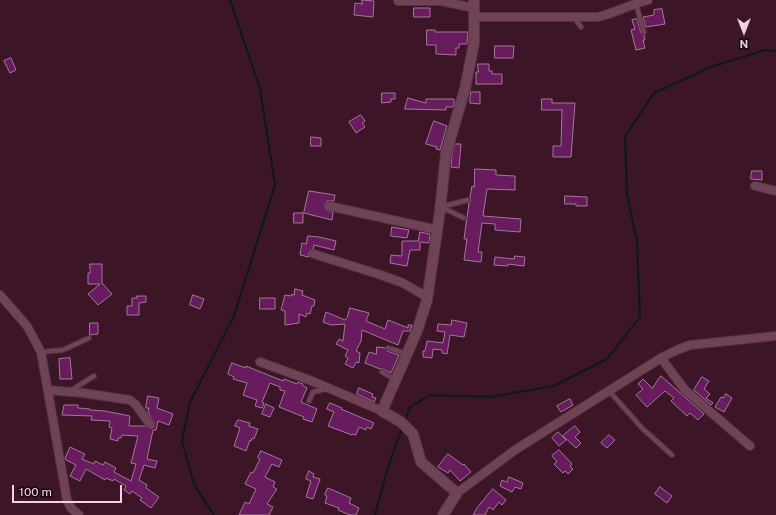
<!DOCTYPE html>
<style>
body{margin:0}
#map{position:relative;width:776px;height:515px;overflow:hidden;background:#3c1527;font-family:"Public Sans",sans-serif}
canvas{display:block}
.north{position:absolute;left:724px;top:12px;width:40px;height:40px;-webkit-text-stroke:3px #19080f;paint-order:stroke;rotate:180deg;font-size:11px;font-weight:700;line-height:16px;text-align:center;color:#f0d5df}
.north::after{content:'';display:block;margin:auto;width:14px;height:18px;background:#f0d5df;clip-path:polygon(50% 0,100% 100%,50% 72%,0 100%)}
.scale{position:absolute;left:12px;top:485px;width:110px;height:18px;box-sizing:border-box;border:2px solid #f0d5df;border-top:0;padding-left:5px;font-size:12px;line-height:14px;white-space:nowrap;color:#f0d5df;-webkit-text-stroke:3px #19080f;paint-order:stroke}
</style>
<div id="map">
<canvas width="776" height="515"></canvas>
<div class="north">N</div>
<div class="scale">100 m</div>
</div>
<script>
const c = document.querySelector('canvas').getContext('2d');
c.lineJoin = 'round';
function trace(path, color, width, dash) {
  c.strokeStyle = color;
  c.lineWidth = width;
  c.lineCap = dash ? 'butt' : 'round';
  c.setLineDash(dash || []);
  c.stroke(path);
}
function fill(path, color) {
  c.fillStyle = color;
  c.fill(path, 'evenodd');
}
const stream = new Path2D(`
 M406,418L410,407L430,395L490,397L554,386L607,359L640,317L637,242L627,194L625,136L654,93L711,67L765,50L776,51
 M214,515L194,484L182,441L190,402L234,316L275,185L260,89L230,0
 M375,515L388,467L401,431`);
const building = new Path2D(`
 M362,0L374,1L373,17L354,15L355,3L362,4Z
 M414,8H430V17H414Z
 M662,9L665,24L646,27L643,17L654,15V10Z
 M637,19L641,33L644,35L645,40H643L645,48L636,50L631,30L635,29L632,20Z
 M427,30H435V32H468L467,44H459V48H456V55L436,54V45H427Z
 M495,46H514L513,58H495Z
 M11,58L16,70L10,73L4,61Z
 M478,64H489V71H492V74H502V84H476V72H478Z
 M471,92H480V104L470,103Z
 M382,93H395V99H391V102L382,103Z
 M408,98L426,103V99H454V103L453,107H446V110L405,109Z
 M542,99H552V103H575L571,157H553V146H561L562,110H542Z
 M361,115L365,121L362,123L365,127L356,133L349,122Z
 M434,121L447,126L440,150L436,149L437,147L426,144Z
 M311,137L321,138V146H311Z
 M455,144H461L459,168L451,167L452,154Z
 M475,169L496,170V175L515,176V190L487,189L483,216L521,219L520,232L495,230V224L482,223L478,252H482L481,262L464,260L467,239H464L469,203L471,201L470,197L472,186L474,187Z
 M752,171H762V180L751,179Z
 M309,191L335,195L334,201H327L324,205L326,210L333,212L332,220L304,213Z
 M565,196L587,197V206H576V204H565Z
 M294,213H303V223H294Z
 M392,227L409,230L407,238L391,236Z
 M420,232L430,234L429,243L420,242V250H410L407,266L390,263L391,255L402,256V241H418Z
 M308,236L319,237L336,241L334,250L314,245L313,249L309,252V257L300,255L302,243L306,244Z
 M515,256L525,257L524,266L508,264V266L494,265L495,257L514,259Z
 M90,264H102V283L112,294L98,305L88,294L100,284H88V273H90Z
 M295,289L303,291L302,295L315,300L314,306H312L310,314L307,313L306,317L299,314V323L285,325V311L281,310L285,295L291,296L292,294L294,295Z
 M193,295L204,299L200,309L190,305Z
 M137,296H146V302L139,303V315H127V306H132V298H137Z
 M260,298H275V309H260Z
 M350,308L369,313L366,321L385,329L388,320L408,328V325H412L410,331H403L398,345L362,330L361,341L356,351L360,353L359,363L356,362L353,368L345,364L348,358L345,356L348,350L336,344L339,339L343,341L345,324L331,325L323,322L326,312L345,320L347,318Z
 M452,320L467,323L464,337L450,335L447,354L442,353V350L433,349L432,358L423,357V351H425L427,341L443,343L445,332L437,331L438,324L451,325Z
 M90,323H98V334L90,335Z
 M377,347L385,348L387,351L399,355L391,373L383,369H380L365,363L369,352L376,354Z
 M70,358L72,379H60L59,359Z
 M232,363L246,368V366L283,381L284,379L297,384L298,382L303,384L302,385L307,388L301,402L317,409L312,422L303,419L304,417L279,407L285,391L280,390V387L270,383L262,402L264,403L262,408L255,406L257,400L243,395L247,383L233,379L234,377L228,374Z
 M661,376L704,414L698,420L690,413L687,416L671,401L674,398L665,391L647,407L636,395L643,389L638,384L643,379L652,388Z
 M702,377L709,381L704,389L710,394L706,398L713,403L711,405L694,390Z
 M359,388L373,394L372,397L376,398L374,402L357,394Z
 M726,394L732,398L724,412L715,407L721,397L723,398Z
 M148,396L159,398L157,408L173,414L169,425L158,421L156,430H153L147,459L157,461L155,468L144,465L139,480L147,485L146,488L159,497L151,508L140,500L142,498L132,491L130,494L124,490L126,486L114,479L113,481L106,478L105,480L86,469L80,481L70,476L76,465L66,460L65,458L70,447L85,454L82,459L94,464L95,461L103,465L105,462L116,468L114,472L131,481L136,464L131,463L138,436L122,435L121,438H118V441L110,439L112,428L109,427L110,421L91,420L92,416L62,415L64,405H78V408L90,409V410L105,411L130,416L129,426H145L150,428L153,427L154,423L148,412L149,408H146Z
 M570,399L573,405L561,412L557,406Z
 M330,403L342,408L341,409L374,423L371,429L367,427L366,430L359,427L356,435L352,434V435L328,426L334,412L327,409Z
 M266,404L274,408L270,417L262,414Z
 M238,420L250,423L249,426L258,429L254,439L252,438L251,441L250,440L246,451L234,446L240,428L235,426Z
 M575,426L580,432L575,437L581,443L576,448L563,436Z
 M558,432L566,440L559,446L552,438Z
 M609,435L615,440L607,448L601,443Z
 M559,450L572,464L570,466L573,469L568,474L565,471L563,473L554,464L557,462L552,456Z
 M261,451L282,460L279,467L272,464L265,477L275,482L273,487L277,489L267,504L273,507L269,515H239L245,502L249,504L256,489L245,484L251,472L253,473L260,459L258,458Z
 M448,454L463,465L464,464L471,472L460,481L450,470L448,473L438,467Z
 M309,471L314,474L313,477L320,479L313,499L306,497L311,481L306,479Z
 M509,477L523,483L521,489L515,487L512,492L500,486L502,480L507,482Z
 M660,487L672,496L667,503L655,494Z
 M328,488L351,498L349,503L359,508L356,515H350L338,510L339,508L325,503L327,496L325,495Z
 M493,489L506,500L502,505L499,502L493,510L489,507L485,515H473L477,508Z`);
const service = new Path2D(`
 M636,4L644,32
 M574,17L581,27
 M464,218L441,207L468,200
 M388,348L408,354
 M41,352L63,350L89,338
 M382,372L396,380
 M70,391L94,376
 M609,391L643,429L672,455
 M309,401L313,392L326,389`);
const minor = new Path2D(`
 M398,1H441L474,8
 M474,17H598C615,13 631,4 648,0
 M755,186L776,191
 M329,206L438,230
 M314,254L381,275L403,283L427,297
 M0,295L27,326L41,352L67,500L71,508L79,515
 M661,358L685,390L750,446
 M260,362L312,381L382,411
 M48,390L83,393L130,400L136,405L149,423
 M457,493L515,450L661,358L677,350L690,345L776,336`);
const tertiary = new Path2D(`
 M443,515L457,493L421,462L413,434L401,422L382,411L417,331L427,300L440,211L446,153L465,89L474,43V0`);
trace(stream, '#081b16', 2);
fill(building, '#681c5d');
trace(building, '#a07998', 1);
trace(service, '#533342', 6);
trace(minor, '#533342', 10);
trace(tertiary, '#533342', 12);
trace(service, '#6f4355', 4);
trace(minor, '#6f4355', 8);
trace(tertiary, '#6f4355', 10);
</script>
